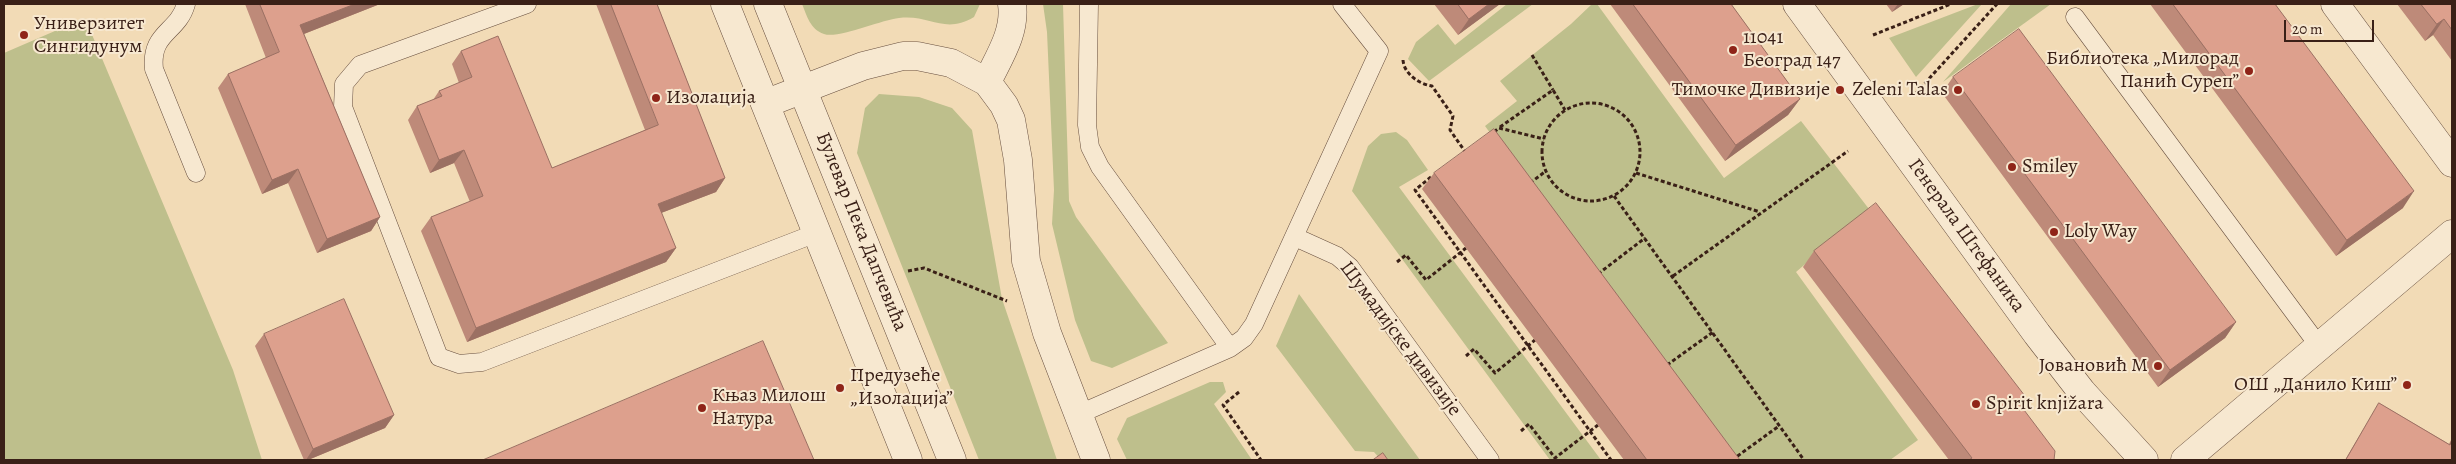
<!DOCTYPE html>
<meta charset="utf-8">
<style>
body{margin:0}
#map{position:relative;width:2456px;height:464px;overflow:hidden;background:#f2dbb6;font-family:Alegreya,serif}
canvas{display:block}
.frame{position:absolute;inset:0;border:5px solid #3a2017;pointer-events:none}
.scale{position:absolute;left:2284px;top:20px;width:90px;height:22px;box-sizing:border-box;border:2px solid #3a2017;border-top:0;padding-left:6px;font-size:15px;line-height:18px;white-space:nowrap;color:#3a2017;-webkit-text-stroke:4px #f7e8d0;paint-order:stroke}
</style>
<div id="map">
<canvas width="2456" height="464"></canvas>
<div class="frame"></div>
<div class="scale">20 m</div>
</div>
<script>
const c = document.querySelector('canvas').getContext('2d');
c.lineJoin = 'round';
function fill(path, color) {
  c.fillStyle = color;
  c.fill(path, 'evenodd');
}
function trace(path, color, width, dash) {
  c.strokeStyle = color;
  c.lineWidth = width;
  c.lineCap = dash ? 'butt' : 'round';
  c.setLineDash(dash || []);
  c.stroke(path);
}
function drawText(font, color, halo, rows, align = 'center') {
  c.font = font + ' Alegreya,serif';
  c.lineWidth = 4;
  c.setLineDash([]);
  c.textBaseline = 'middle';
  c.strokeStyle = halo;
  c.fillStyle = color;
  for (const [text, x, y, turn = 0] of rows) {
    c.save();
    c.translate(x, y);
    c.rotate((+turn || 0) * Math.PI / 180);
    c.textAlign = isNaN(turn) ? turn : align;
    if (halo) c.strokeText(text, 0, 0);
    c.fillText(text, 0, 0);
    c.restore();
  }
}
const green = new Path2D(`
 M802,4H980L974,17C944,35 930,14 899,18C881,20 838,39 824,34C810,29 807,16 802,4Z
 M1043,4H1063L1069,201L1076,217L1168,343L1112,368L1091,361L1075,320L1052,224L1054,190L1047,32Z
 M1507,4H1533L1429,81L1408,59L1416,42L1438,24L1455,45Z
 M1592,4H1597L1724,178L1801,121L1869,209L1796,272L1918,440L1890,460H1728L1485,126L1517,101L1500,81L1571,24Z
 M1978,4H1982L1916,77L1889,38Z
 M2011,4H2051L1943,82Z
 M85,18L233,370L262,460H4V53Z
 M879,94L919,97L952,108L972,130L1002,299L1057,460H979L857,153L865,108Z
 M1396,132L1407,140L1428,170L1399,187L1601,460H1550L1352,191L1368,146L1381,134Z
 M1299,294L1420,460H1381L1374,452L1355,451L1276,346Z
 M1210,382H1223L1226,392L1214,404L1252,460H1127L1117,439L1127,418Z`);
const path = new Path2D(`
 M1873,35L1951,4
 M1532,55L1553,90
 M1403,60C1404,74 1419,84 1432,86L1453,116L1450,130L1466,153
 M1916,93L1997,4
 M1542 152a49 49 0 1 1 98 0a49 49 0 1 1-98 0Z
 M1500,127L1553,90L1565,110
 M1494,132L1499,128L1544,139
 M1636,173L1760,212
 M1431,177L1415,190L1611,460
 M1530,183L1546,171
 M1614,196L1804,460
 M1397,262L1406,255L1426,280L1466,248
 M908,271L924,268L1007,301
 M1598,274L1645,238
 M1673,276L1848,151
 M1466,356L1474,349L1495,373L1535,340
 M1667,365L1713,332
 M1239,392L1223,405L1261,460
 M1521,431L1529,424L1555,458L1598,425
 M1732,460L1779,426`);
const service = new Path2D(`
 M186,4C178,33 150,32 154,69L196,173
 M527,4L360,65L344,84L343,107L439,357L459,364L482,362L819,232
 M1089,4L1087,125L1090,147L1100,167L1230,348
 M2075,17L2319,346
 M1295,237L1337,256L1350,267L1490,460
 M1077,415L1230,348L1244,338L1254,324L1379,51L1342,4`);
const minor = new Path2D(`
 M1797,4L2037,334L2082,392L2144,460
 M2335,4L2452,163
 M987,82C999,57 1016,32 1012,4
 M767,103L863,66L903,56H917L951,63L987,82L1004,105L1011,120L1018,160L1026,261L1047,333L1096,460
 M2185,460L2452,234`);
const tertiary = new Path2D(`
 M725,4L908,460
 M768,4L952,460`);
const wall = new Path2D(`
 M245,4H380L304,34L380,217L371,231L317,253L288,183L262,194L218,88L228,74L266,58Z
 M596,4H657L725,178L716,192L661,213L676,248L666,262L467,342L421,231L431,217L470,202L454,163L430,173L408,120L417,106L433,100L439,91L459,83L452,64L461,51L552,168L645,130Z
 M1434,4H1500L1458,35Z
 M1610,4H1731L1800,99L1788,115L1725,161Z
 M1886,4H1904L1892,12Z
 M2150,4H2275L2403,208L2336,256Z
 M2397,4H2452V61L2433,35L2425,41Z
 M1953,77L2236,322L2225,338L2158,387L1942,93Z
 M1434,173L1740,460H1624L1422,189Z
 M1814,251L2025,396L2019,404L2054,460H1949L1803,267Z
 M264,334L394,415L385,428L308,460H304L255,346Z
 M2379,403L2449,444L2452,438V460H2345L2373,413Z`);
const shadedWall = new Path2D(`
 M355,4H380L291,39L300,25Z
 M1489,4H1500L1458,35L1469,19Z
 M1898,4H1904L1892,12Z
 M2444,19L2433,35L2425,41L2437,24Z
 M1800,99L1788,115L1725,161L1736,145Z
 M464,150L454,163L430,173L439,160Z
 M298,169L288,183L262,194L272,180Z
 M725,178L716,192L648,218L658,204Z
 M2414,191L2403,208L2336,256L2347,240Z
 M380,217L371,231L317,253L327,239Z
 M676,248L666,262L467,342L476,328Z
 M2236,322L2225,338L2158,387L2170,370Z
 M2025,396L2013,413L2018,402Z
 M394,415L385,428L308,460H306L313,449Z`);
const building = new Path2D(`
 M260,4H355L300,25L380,217L327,239L298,169L272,180L228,74L279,52Z
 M611,4H657L725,178L658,204L676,248L476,328L431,217L483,196L464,150L439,160L417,106L442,96L439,91L472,77L461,51L498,36L552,168L658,125Z
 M1458,4H1489L1469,19Z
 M1633,4H1731L1800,99L1736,145Z
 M2173,4H2275L2414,191L2347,240Z
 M2421,4H2452V30L2444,19L2437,24Z
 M2019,29L2236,322L2170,370L1953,77Z
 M1494,129L1740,460H1647L1434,173Z
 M1876,203L2025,396L2018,402L2055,451L2054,460H1969L1972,458L1814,251Z
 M344,299L394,415L313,449L264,334Z
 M763,341L814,460H483Z
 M2379,403L2450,445L2452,440V460H2346Z
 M1383,453L1388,460H1373Z`);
const markers = [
 [24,35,5,"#8f2418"],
 [1733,50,5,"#8f2418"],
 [2249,71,5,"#8f2418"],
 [1840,90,5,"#8f2418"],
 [1958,90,5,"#8f2418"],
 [656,98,5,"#8f2418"],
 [2012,167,5,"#8f2418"],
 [2054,232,5,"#8f2418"],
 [2158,366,5,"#8f2418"],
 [2407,385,5,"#8f2418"],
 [840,388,5,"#8f2418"],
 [1976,404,5,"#8f2418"],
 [702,408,5,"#8f2418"]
];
const poiNames = [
 ["Универзитет",34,24],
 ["Сингидунум",34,47],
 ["11041",1743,38],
 ["Београд 147",1743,61],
 ["Библиотека „Милорад",2239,59,"right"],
 ["Панић Суреп”",2239,82,"right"],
 ["Тимочке Дивизије",1830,90,"right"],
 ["Zeleni Talas",1948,90,"right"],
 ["Изолација",666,98],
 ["Smiley",2022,167],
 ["Loly Way",2064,232],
 ["Јовановић М",2148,366,"right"],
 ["Предузеће",850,376],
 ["„Изолација”",850,399],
 ["ОШ „Данило Киш”",2397,385,"right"],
 ["Књаз Милош",712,396],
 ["Натура",712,419],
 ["Spirit knjižara",1986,404]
];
const streetNames = [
 ["Булевар Пека Дапчевића",861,232,68],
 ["Генерала Штефаника",1966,236,54],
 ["Шумадијске дивизије",1400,339,53]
];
fill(green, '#bebf8c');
trace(service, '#684f3f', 19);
trace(minor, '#684f3f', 29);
trace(tertiary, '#684f3f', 29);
trace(path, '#3a2017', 3, [4, 2.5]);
trace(service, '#f7e8d0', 18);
trace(minor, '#f7e8d0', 28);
trace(tertiary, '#f7e8d0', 28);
fill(wall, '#be8a79');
fill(shadedWall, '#9b7063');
fill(building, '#dda08d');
trace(building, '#9b7063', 1);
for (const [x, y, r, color] of markers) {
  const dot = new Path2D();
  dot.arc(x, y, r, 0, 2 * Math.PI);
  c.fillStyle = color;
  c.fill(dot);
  trace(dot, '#f7e8d0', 2);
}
drawText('20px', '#3a2017', '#f7e8d0', poiNames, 'left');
drawText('20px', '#3a2017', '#f7e8d0', streetNames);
</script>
